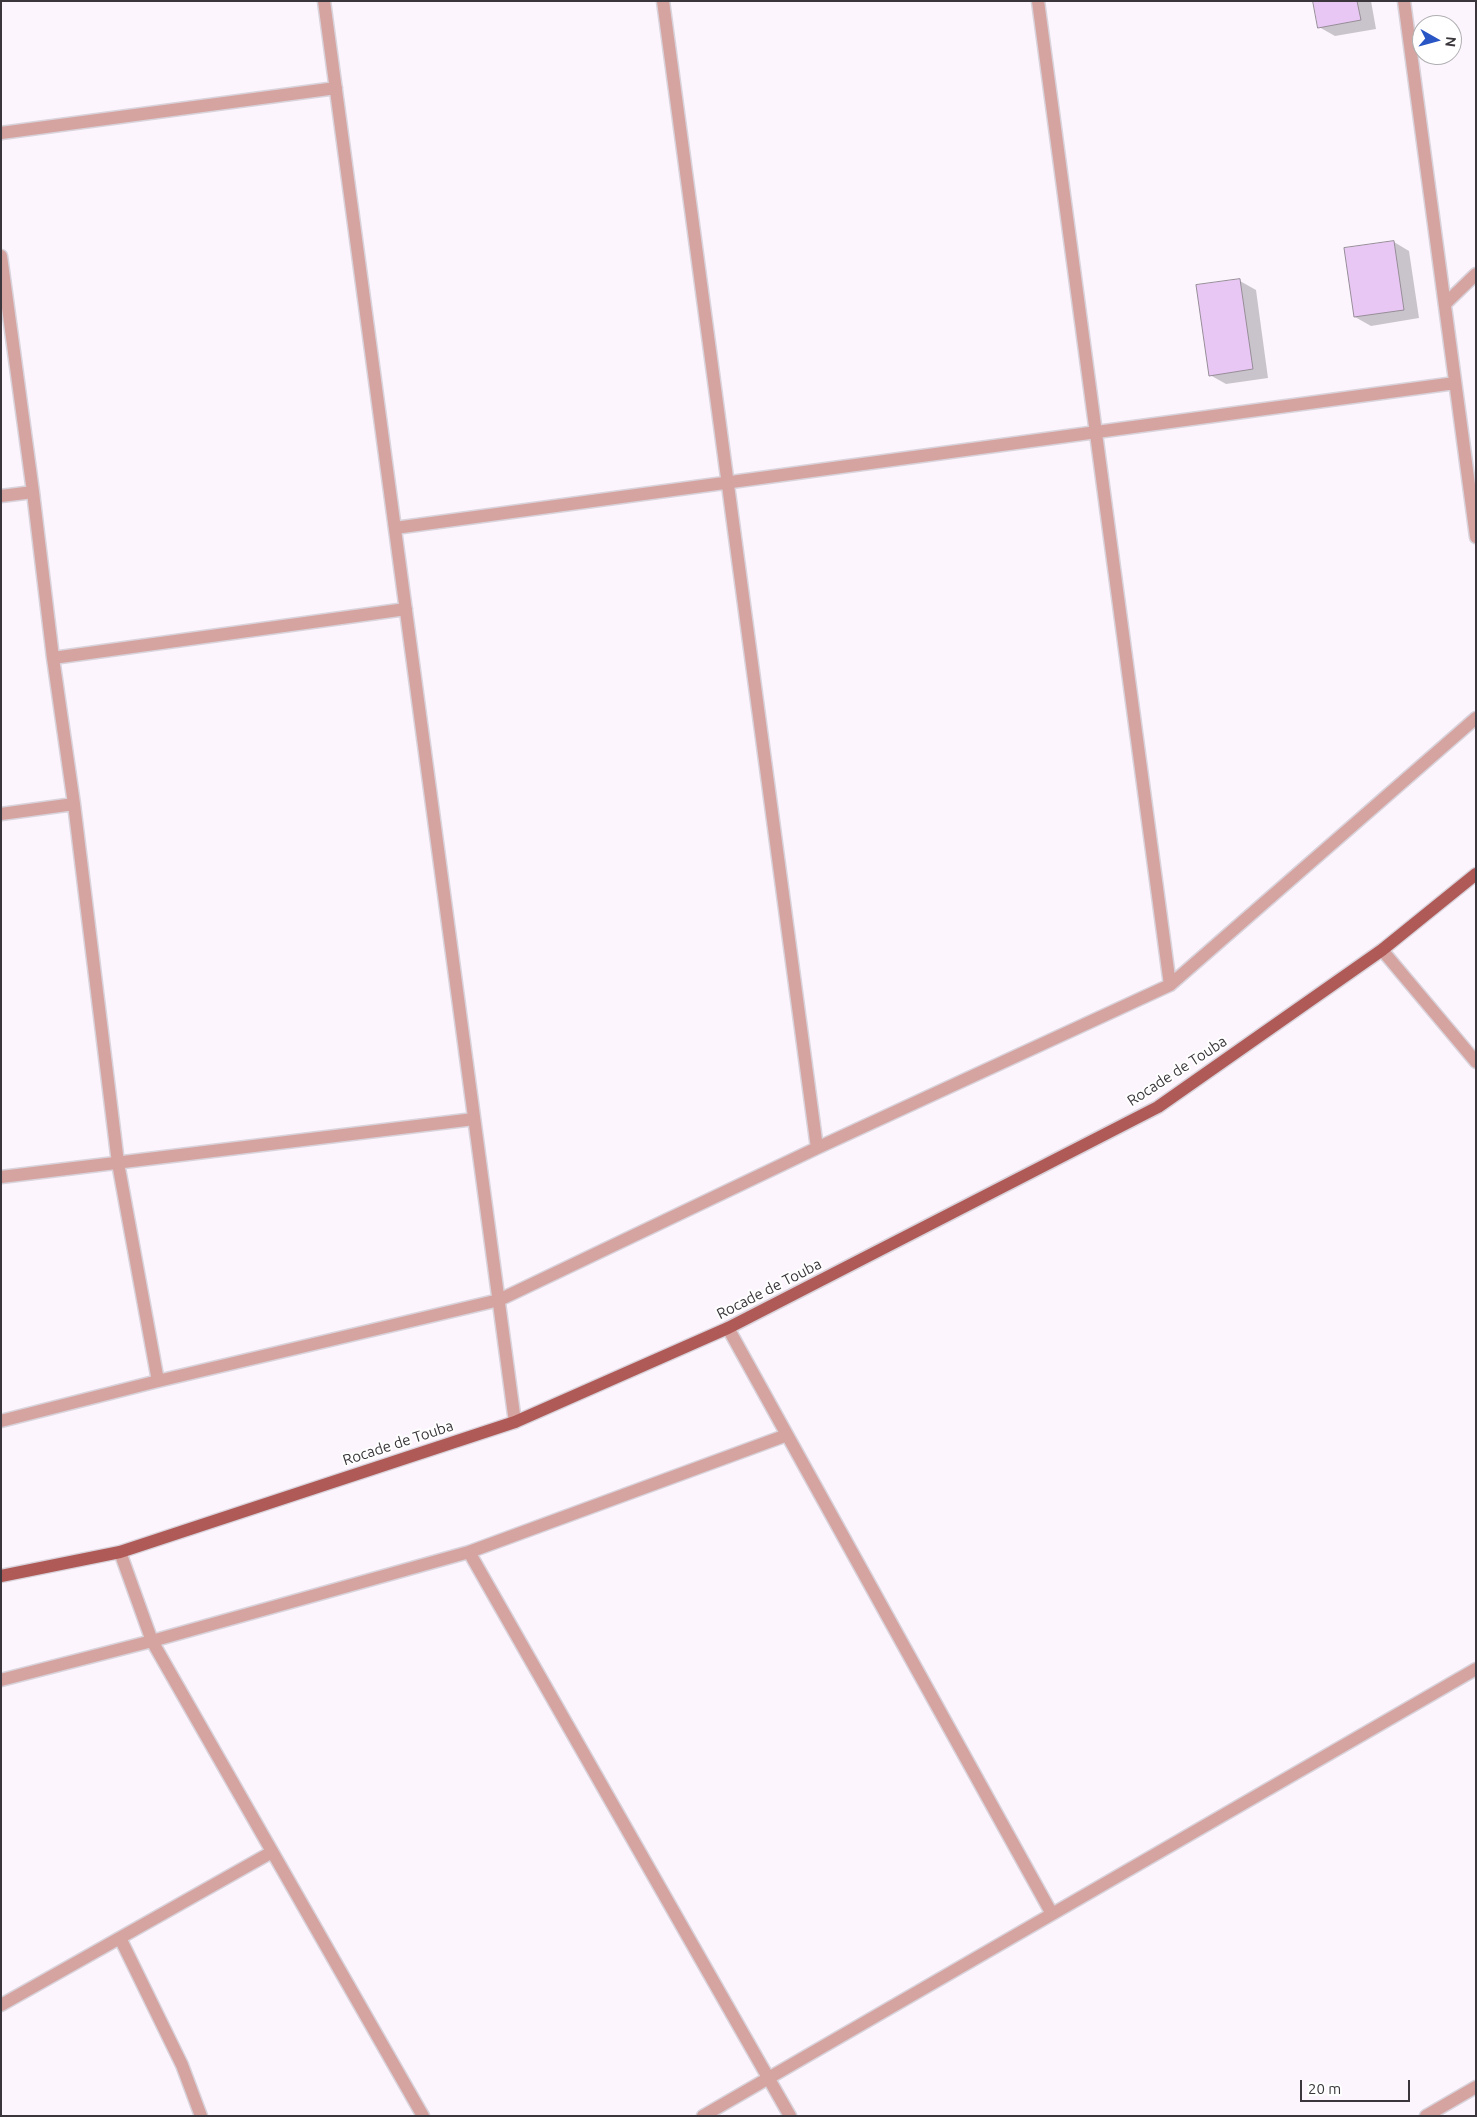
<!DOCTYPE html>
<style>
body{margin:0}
#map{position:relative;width:1477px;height:2117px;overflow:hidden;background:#fcf5fe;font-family:Ubuntu,sans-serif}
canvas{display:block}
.frame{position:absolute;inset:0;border:2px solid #3a363b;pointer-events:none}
.north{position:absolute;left:1412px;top:15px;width:50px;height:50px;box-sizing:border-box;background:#fff;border:1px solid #b0afb1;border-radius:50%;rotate:97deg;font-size:14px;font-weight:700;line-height:20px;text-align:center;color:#3a363b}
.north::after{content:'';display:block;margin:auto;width:18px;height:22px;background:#2956c4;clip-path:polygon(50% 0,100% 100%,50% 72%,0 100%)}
.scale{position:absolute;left:1300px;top:2080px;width:110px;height:22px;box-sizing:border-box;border:2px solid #3a363b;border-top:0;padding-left:6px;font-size:15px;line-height:18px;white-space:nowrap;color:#3a363b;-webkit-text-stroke:4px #fff;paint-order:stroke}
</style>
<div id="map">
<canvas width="1477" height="2117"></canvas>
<div class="frame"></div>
<div class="north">N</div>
<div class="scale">20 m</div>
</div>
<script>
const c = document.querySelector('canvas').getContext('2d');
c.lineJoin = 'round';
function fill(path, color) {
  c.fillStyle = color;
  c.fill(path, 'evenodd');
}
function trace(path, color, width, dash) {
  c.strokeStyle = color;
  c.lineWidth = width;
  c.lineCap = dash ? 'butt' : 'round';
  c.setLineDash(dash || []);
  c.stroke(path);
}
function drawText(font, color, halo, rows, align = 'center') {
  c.font = font + ' Ubuntu,sans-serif';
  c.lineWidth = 4;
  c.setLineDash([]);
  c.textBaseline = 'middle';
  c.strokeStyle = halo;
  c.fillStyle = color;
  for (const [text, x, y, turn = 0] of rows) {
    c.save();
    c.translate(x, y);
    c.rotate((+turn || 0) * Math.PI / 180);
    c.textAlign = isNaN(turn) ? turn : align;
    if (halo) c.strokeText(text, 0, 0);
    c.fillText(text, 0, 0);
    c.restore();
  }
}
const shadow = new Path2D(`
 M1314,1H1371L1376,29L1335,36L1319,27Z
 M1394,242L1409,251L1419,318L1371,326L1355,317Z
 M1240,281L1256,290L1268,378L1226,384L1210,375Z`);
const building = new Path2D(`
 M1313,1H1357L1361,20L1318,28Z
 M1394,241L1404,310L1354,317L1344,248Z
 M1240,279L1253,369L1209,376L1196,285Z`);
const minor = new Path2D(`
 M324,1L515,1422
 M663,1L817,1148
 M1038,1L1170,985
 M1404,1L1476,537
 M1,133L336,88
 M1,256L33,492L53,658L74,804L118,1163L158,1381
 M1445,304L1476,274
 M1,496L33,492
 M395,528L1455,383
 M53,658L406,609
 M1,814L74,804
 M1,1177L474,1119
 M728,1328L1052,1914
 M1,1421L158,1381L499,1300L817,1148L1170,985L1476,718
 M120,1552L152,1641L423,2116
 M469,1552L790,2116
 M1,1680L152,1641L469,1552L787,1435
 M120,1938L182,2065L201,2116
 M1,2005L272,1852
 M703,2116L1476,1669
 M1426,2116L1476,2087`);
const tertiary = new Path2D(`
 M1382,950L1476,1062`);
const primary = new Path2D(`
 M1,1576L120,1552L515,1422L728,1328L1158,1107L1382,950L1476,874`);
const streetNames = [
 ["Rocade de Touba",1177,1071,-33],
 ["Rocade de Touba",769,1289,-27],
 ["Rocade de Touba",398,1443,-18]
];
fill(shadow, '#0003');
fill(building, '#e9c7f4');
trace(building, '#968d98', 1);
trace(minor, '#d9d3db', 15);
trace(tertiary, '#d9d3db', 15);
trace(primary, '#d9d3db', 15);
trace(minor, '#d5a3a0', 12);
trace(tertiary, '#d5a3a0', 12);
trace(primary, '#af5a57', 12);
drawText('15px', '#3a363b', '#fff', streetNames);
</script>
